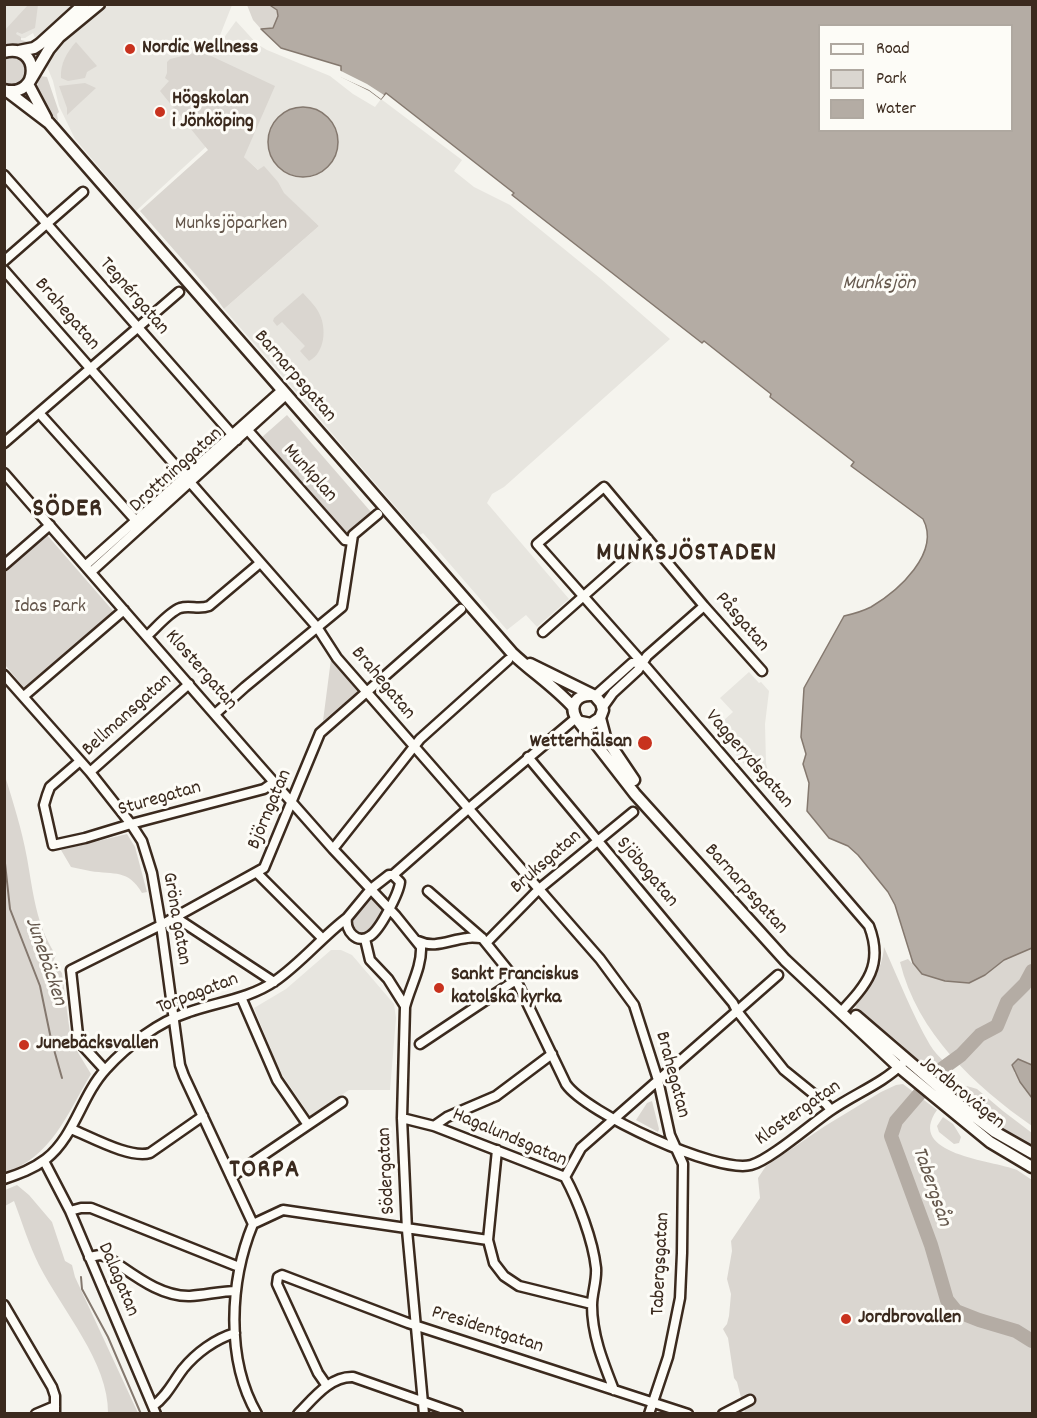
<!DOCTYPE html>
<meta charset="utf-8">
<style>
body{margin:0}
#map{position:relative;width:1037px;height:1418px;overflow:hidden;background:#f5f4ee;font-family:Dekko,sans-serif}
canvas{display:block}
.frame{position:absolute;inset:0;border:6px solid #3b2a1e;pointer-events:none}
.legend{position:absolute;left:818px;top:24px;width:195px;height:108px;box-sizing:border-box;background:#fdfcf7;border:2px solid #afa8a0;margin:0;padding:8px 10px;list-style:none;font-size:18px;color:#3b2a1e}
.legend li{display:flex;align-items:center;gap:12px;height:30px}
.legend b{width:30px;border:2px solid #afa8a0}
</style>
<div id="map">
<canvas width="1037" height="1418"></canvas>
<div class="frame"></div>
<ul class="legend">
<li><b style="height:8px;background:#fdfcf7"></b>Road</li>
<li><b style="height:16px;background:#dad6d0"></b>Park</li>
<li><b style="height:16px;background:#b4aca4"></b>Water</li>
</ul>
</div>
<script>
const c = document.querySelector('canvas').getContext('2d');
c.lineJoin = 'round';
function fill(path, color) {
  c.fillStyle = color;
  c.fill(path, 'evenodd');
}
function trace(path, color, width, dash) {
  c.strokeStyle = color;
  c.lineWidth = width;
  c.lineCap = dash ? 'butt' : 'round';
  c.setLineDash(dash || []);
  c.stroke(path);
}
function drawText(font, color, halo, rows, align = 'center') {
  c.font = font + ' Dekko,sans-serif';
  c.lineWidth = 6;
  c.setLineDash([]);
  c.textBaseline = 'middle';
  c.strokeStyle = halo;
  c.fillStyle = color;
  for (const [text, x, y, turn = 0] of rows) {
    c.save();
    c.translate(x, y);
    c.rotate((+turn || 0) * Math.PI / 180);
    c.textAlign = isNaN(turn) ? turn : align;
    if (halo) c.strokeText(text, 0, 0);
    c.fillText(text, 0, 0);
    c.restore();
  }
}
const built = new Path2D(`
 M4,5H232L215,48L222,47L223,39L236,21L257,44L267,50L330,76L353,94L375,107L381,99L462,160L454,171L474,187L510,205L601,279L670,339L504,487L492,494L487,503L569,599L537,627L526,615L507,630L423,533L420,535L224,309L319,226L244,157L209,144L136,211L75,139L59,106L53,81L33,33L25,38L5,39Z
 M749,672L759,683L761,682L769,691L765,724L766,763L770,779L762,785L714,729L733,712L720,698Z
 M331,950H341L352,955L394,1004L396,1018L390,1090H349L310,1116L279,1070L254,1008L286,989Z`);
const green = new Path2D(`
 M28,5H38L35,28L22,34L17,32L16,34L21,37V40L33,43L5,45V30Z
 M247,5H268L277,10L278,16L273,28L261,29L253,20Z
 M76,42L97,66L87,72L85,78L68,81L61,78C60,64 67,52 76,42Z
 M207,50L209,55L275,86L244,157L258,170L264,166L278,182L284,193L319,226L224,309L216,298L140,211L208,150L160,91L169,81L165,78L167,73V62L170,59Z
 M10,54L25,59L28,75L17,87L5,86V56Z
 M40,76L47,77L59,112L57,114L58,121C45,106 31,97 40,76Z
 M85,83L96,88L67,115V108L59,86Z
 M303,293C308,299 315,305 319,313C327,328 325,353 309,361L300,351L305,346L282,322L277,326L273,321L274,318Z
 M287,415L371,512L345,535L261,438Z
 M47,535L114,612L26,690L5,665L4,572Z
 M331,659L358,691L323,721Z
 M5,776C13,802 22,830 27,858C33,891 36,926 56,955L53,962L62,973L71,1041L91,1074C66,1116 52,1156 5,1173Z
 M127,834L135,847L147,892L142,893C128,869 115,875 90,871C84,870 77,868 71,867L61,850Z
 M372,897L384,910L372,930L361,934L356,932L351,925L355,913Z
 M884,947C899,980 912,1014 930,1045C938,1058 951,1066 957,1078L953,1091L896,1040L859,1011L855,1006C870,987 882,971 884,947Z
 M1032,948V1065L1027,1062L1014,1072L1032,1098V1126C975,1086 917,1033 900,962L908,959L922,974L945,981L985,975L1004,960Z
 M903,1084L937,1110C905,1155 993,1160 1017,1170C1022,1173 1027,1177 1032,1180V1413H745L737,1382L734,1378L728,1338L723,1329L727,1324L729,1316L731,1294L727,1279L732,1251L731,1241L760,1198L758,1178L766,1166L825,1126L881,1092L896,1085Z
 M967,1086L977,1089L1003,1111L1032,1133V1148L1008,1134L960,1096Z
 M652,1101L659,1129L658,1132L636,1120L647,1103Z
 M943,1117L953,1124L961,1137L959,1143L954,1144L939,1132L937,1126Z
 M17,1185L29,1195L52,1222L65,1261L72,1265L75,1277L138,1413H108C109,1363 62,1310 39,1265C29,1245 22,1222 14,1201L5,1206V1190Z`);
const water = new Path2D(`
 M268,4L1032,5V948L1004,960L985,975L969,983L945,981L922,974L913,963L895,905L888,892L858,855L848,846L829,838L807,811L809,783L803,764L806,754L801,737L804,688L844,616C853,614 863,611 871,607C898,591 941,553 923,519L851,466L854,462L770,397L771,394L704,341L702,343L512,195L514,193L386,93L381,99L369,90L341,76V66L281,48L261,29L273,28L278,16L277,10ZM820,26H1012V130H820Z
 M268 142a35 35 0 1 1 70 0a35 35 0 1 1-70 0Z
 M1018,1059L1032,1065V1098L1020,1082L1012,1065Z`);
const pier = new Path2D(`
 M339,70L367,84L384,95L381,99L369,90L338,76Z`);
const stream = new Path2D(`
 M4,854L10,909L40,986L51,1039L62,1078
 M81,1277L82,1289L108,1337L141,1414`);
const river = new Path2D(`
 M1032,971L1025,984L1007,1002L997,1026L980,1035L961,1055L939,1071L896,1121L891,1136L931,1245L947,1300L956,1311L979,1320L1016,1331L1032,1341`);
const minor = new Path2D(`
 M4,175L237,440
 M4,261L83,192
 M4,270L317,627L337,658L600,959L634,1005L658,1080L670,1135L683,1164L682,1253L680,1298L668,1357L649,1414
 M40,414L139,524
 M245,427L345,540L352,541
 M4,443L179,292
 M4,473L257,763L333,849L396,916L421,947C422,967 410,987 405,1007L402,1118L407,1230L424,1414
 M4,565L50,525
 M86,565L282,390
 M91,572L286,395
 M543,632L648,539
 M147,636C156,628 169,612 180,608C190,605 199,610 209,606L260,563
 M762,671L704,606L604,487L537,544L647,668L869,926C884,965 867,984 841,1012
 M4,675L90,772L131,824L142,841L152,873L161,925L180,1065L184,1076L253,1224C230,1280 225,1359 257,1414
 M24,696L124,610
 M595,696L632,663L642,662
 M603,707L613,693L638,670L647,656L704,606
 M215,714L245,687L342,607L353,535L378,514
 M528,757L733,1003L737,1011L784,1070L826,1104L831,1110
 M80,761L50,787L47,795L44,805L53,845L85,838L131,824L264,789L274,782
 M90,772L189,684
 M333,849L420,739L508,660
 M257,873L323,939
 M389,875H393L400,882C399,893 380,930 370,936C357,945 345,931 347,918L371,889Z
 M393,875L468,809L576,718
 M428,891L482,938L516,980L566,1084C586,1113 717,1174 751,1165C770,1160 811,1124 830,1111C854,1094 882,1084 902,1064
 M175,917L274,982
 M365,939L370,960L388,979L405,1006
 M418,941C435,949 449,940 467,938C472,937 477,938 482,938
 M487,942L539,889L633,812
 M241,997L277,1080L308,1125
 M420,1044L516,980
 M105,1070L83,1046L78,1035L71,970L161,925L264,868L320,733L461,609
 M402,1118L434,1126L565,1177C578,1201 593,1240 596,1268C597,1281 592,1293 592,1305C592,1335 603,1362 614,1390
 M434,1126L447,1117L496,1096L552,1054
 M71,1129C91,1137 130,1159 150,1153L203,1116
 M497,1150L488,1240L494,1263L504,1276L519,1286L592,1304
 M44,1161L70,1211L156,1414
 M231,1177L342,1102
 M565,1177L581,1148L778,975
 M4,1179C19,1174 33,1169 46,1159C75,1136 81,1096 106,1069C128,1045 158,1022 189,1012C217,1002 249,999 275,981C301,963 322,937 347,918
 M70,1211L81,1208H91L239,1267
 M253,1224L283,1210L488,1240
 M89,1257L100,1255L107,1257C132,1273 159,1297 190,1296C206,1295 221,1291 236,1291
 M4,1305L52,1387L55,1396V1414
 M327,1386L318,1373L277,1284L278,1277L282,1275L408,1323L688,1414
 M153,1406C167,1396 173,1382 183,1369C196,1353 215,1339 235,1333
 M36,1414L55,1406
 M298,1414C313,1399 330,1376 353,1377L458,1414
 M723,1414L750,1400`);
const major = new Path2D(`
 M19,51L34,48L40,44L84,4
 M4,52C41,42 41,99 4,90
 M30,81L49,49L59,37L99,4
 M28,84L46,118
 M7,91L49,123L512,653C532,672 555,687 573,707
 M530,664L595,696L601,703L603,710L600,718L591,724L581,722
 M592,695C577,694 569,705 576,718L635,794L785,960L899,1067L934,1096L990,1142L1032,1167
 M600,718L605,737L634,780
 M856,1016L962,1107L995,1132L1032,1153`);
const markers = [
 [130,49,6,"#c8321e"],
 [160,112,6,"#c8321e"],
 [645,743,8,"#c8321e"],
 [439,988,6,"#c8321e"],
 [24,1045,6,"#c8321e"],
 [846,1319,6,"#c8321e"]
];
const poiNames = [
 ["Nordic Wellness",142,49],
 ["Högskolan",172,100],
 ["i Jönköping",172,123],
 ["Wetterhälsan",632,743,"right"],
 ["Sankt Franciskus",451,976],
 ["katolska kyrka",451,999],
 ["Junebäcksvallen",36,1045],
 ["Jordbrovallen",858,1319]
];
const parkNames = [
 ["Munksjöparken",231,225],
 ["Idas Park",50,608]
];
const streetNames = [
 ["Tegnérgatan",133,297,49],
 ["Brahegatan",66,315,49],
 ["Barnarpsgatan",294,377,49],
 ["Drottninggatan",177,471,-42],
 ["Munkplan",309,474,48],
 ["Påsgatan",741,623,49],
 ["Klostergatan",200,671,49],
 ["Brahegatan",382,684,50],
 ["Bellmansgatan",128,716,-42],
 ["Vaggerydsgatan",748,760,49],
 ["Sturegatan",160,800,-16],
 ["Björngatan",271,810,-67],
 ["Bruksgatan",547,863,-41],
 ["Sjöbogatan",646,873,50],
 ["Barnarpsgatan",745,890,48],
 ["Gröna gatan",175,919,80],
 ["Torpagatan",198,995,-21],
 ["Brahegatan",671,1075,75],
 ["Jordbrovägen",961,1094,39],
 ["Klostergatan",799,1114,-35],
 ["Hagalundsgatan",509,1139,23],
 ["Södergatan",388,1171,-93],
 ["Tabergsgatan",662,1264,-87],
 ["Dalagatan",117,1280,67],
 ["Presidentgatan",487,1331,18]
];
const waterNames = [
 ["Munksjön",879,285],
 ["Junebäcken",44,962,71],
 ["Tabergsån",930,1187,71]
];
const districtNames = [
 ["SÖDER",68,511],
 ["MUNKSJÖSTADEN",687,555],
 ["TORPA",265,1172]
];
fill(built, '#e7e5df');
fill(green, '#dad6d0');
fill(water, '#b4aca4');
trace(water, '#84786e', 1.5);
fill(pier, '#f5f4ee');
trace(stream, '#84786e', 2);
trace(river, '#b4aca4', 14);
trace(minor, '#3b2a1e', 13);
trace(major, '#3b2a1e', 15);
trace(minor, '#fdfcf7', 8);
trace(major, '#fdfcf7', 10);
for (const [x, y, r, color] of markers) {
  const dot = new Path2D();
  dot.arc(x, y, r, 0, 2 * Math.PI);
  c.fillStyle = color;
  c.fill(dot);
  trace(dot, '#fdfcf7', 2);
}
drawText('bold 20px', '#3b2a1e', '#fdfcf7', poiNames, 'left');
drawText('20px', '#63554a', '#fdfcf7', parkNames);
drawText('20px', '#3b2a1e', '#fdfcf7', streetNames);
drawText('italic 21px', '#65584d', '#fdfcf7', waterNames);
c.letterSpacing = '1.5px';
drawText('bold 26px', '#3b2a1e', '#fdfcf7', districtNames);
c.letterSpacing = '0px';
</script>
